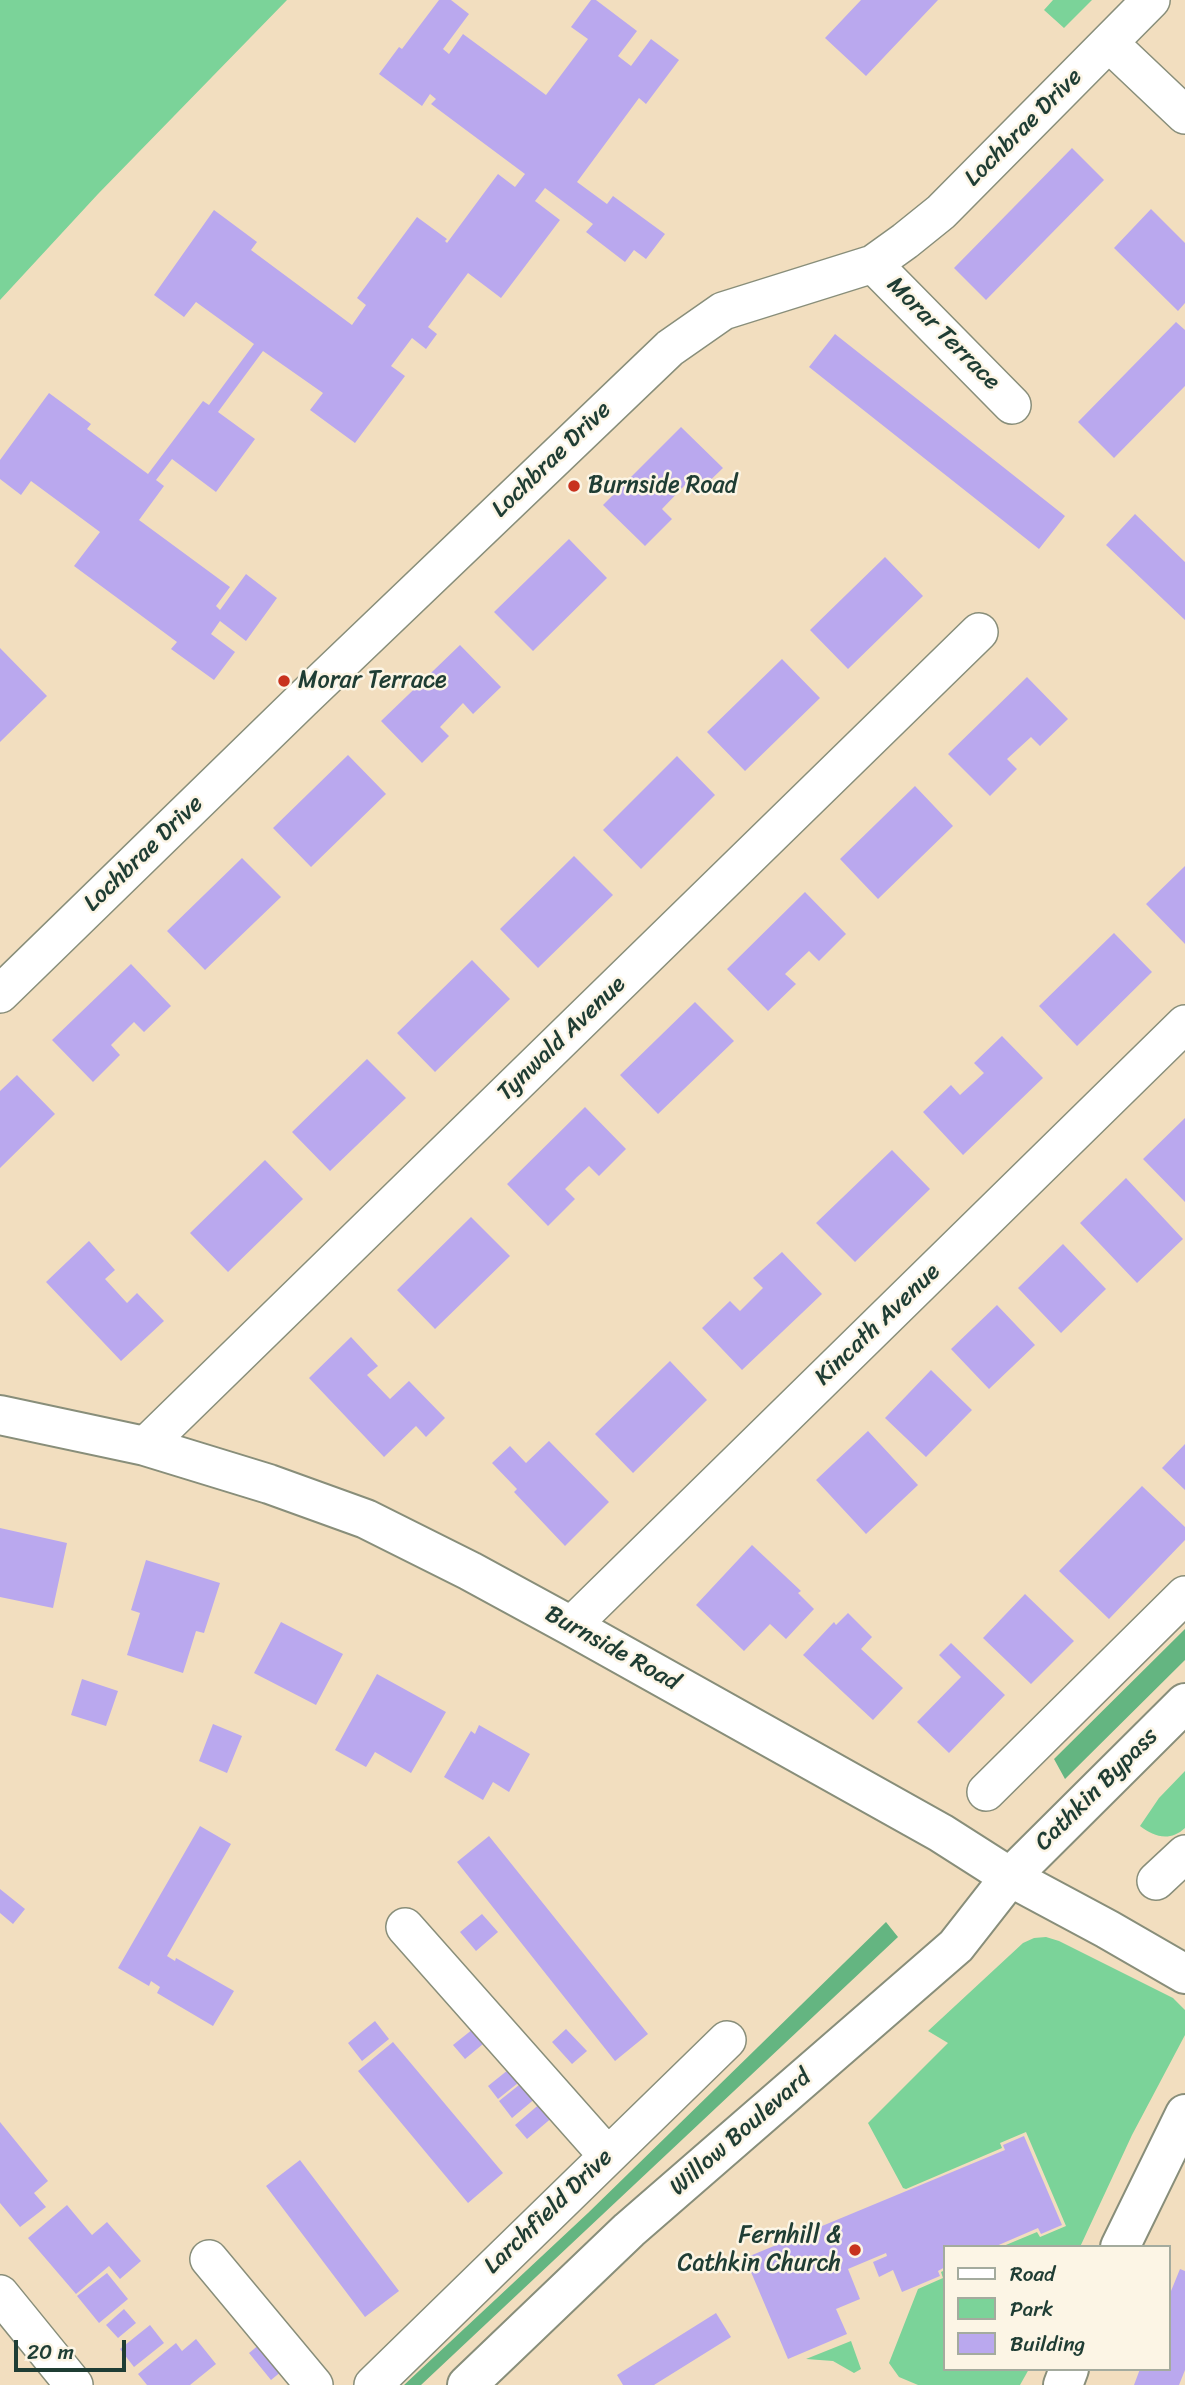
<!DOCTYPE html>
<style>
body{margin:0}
#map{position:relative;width:1185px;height:2385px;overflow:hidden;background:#f2debf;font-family:Sriracha,sans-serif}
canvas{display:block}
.legend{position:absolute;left:943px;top:2245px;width:228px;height:126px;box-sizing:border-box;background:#fcf5e5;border:2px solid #a4ab9e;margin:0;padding:9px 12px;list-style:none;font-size:21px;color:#1f3d34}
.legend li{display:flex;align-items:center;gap:14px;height:35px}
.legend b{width:35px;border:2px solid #a4ab9e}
.scale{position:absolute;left:14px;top:2340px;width:112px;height:32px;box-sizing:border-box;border:4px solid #1f3d34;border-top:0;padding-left:9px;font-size:21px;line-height:24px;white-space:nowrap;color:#1f3d34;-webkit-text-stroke:5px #fcf5e5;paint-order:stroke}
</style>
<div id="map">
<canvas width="1185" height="2385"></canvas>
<ul class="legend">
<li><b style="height:9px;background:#fff"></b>Road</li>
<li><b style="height:19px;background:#7bd399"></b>Park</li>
<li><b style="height:19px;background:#baa8ee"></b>Building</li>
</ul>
<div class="scale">20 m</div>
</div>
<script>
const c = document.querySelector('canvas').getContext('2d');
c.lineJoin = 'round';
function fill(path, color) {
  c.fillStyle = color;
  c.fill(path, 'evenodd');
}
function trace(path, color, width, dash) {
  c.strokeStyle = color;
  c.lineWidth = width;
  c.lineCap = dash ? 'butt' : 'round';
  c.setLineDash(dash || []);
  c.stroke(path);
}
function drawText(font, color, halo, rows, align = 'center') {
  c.font = font + ' Sriracha,sans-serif';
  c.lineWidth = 5;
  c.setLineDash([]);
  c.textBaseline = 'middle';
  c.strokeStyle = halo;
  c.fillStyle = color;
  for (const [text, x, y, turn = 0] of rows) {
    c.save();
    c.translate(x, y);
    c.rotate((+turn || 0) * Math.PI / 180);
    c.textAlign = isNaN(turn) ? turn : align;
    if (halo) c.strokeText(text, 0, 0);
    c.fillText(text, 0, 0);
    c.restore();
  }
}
const green = new Path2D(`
 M0,0H287L98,194L0,300Z
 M1053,0H1092L1064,28L1044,10Z
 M1185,1771V1828C1170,1842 1154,1837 1140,1826L1159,1798Z
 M1046,1937L1059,1941L1173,1998L1185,2010V2035L1132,2135L1080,2247H1001L1037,2232L1040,2237L1066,2226L1026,2132L1000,2143L1002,2148L906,2189L903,2188L868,2123L948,2043L928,2031L1023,1943L1034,1938Z
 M945,2270V2369H1029L1020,2385H918L899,2377L889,2363L918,2289L943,2278L941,2272Z
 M851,2341L861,2369L854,2373L833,2361L806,2359Z`);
const forest = new Path2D(`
 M1185,1629V1660L1065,1779L1054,1759Z
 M886,1922L898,1937L421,2385H404L588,2213Z`);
const building = new Path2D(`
 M439,0H451L469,14L443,49L449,54L463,34L546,95L588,39L571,27L591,0H596L637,31L618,56L631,66L651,39L679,60L646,104L639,98L577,182L607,204L613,196L665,234L646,259L634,250L625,262L586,232L593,224L545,188L535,201L560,220L501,298L468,273L428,327L437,334L426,349L412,338L391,366L405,376L355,443L310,410L323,393L263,351L218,412L255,439L216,492L172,459L156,480L164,486L139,520L230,587L216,606L220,610L246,574L277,598L246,641L220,621L211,634L235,652L214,680L171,649L177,642L74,566L100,532L31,481L21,495L0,479V460L49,393L91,424L87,429L148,474L203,401L209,405L254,344L196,302L184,317L154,295L214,210L257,242L251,250L352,325L366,305L357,298L417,217L447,239L445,241L447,243L498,174L515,187L525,174L431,104L436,99L430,94L422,106L379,74L399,47L402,49Z
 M861,0H938L866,76L825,38Z
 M1072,148L1104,180L986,300L954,268Z
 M1151,209L1185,243V303L1178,311L1114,248Z
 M1176,322L1185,330V386L1114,458L1078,422Z
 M835,334L1065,516L1039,549L809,367Z
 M681,427L723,468L695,495L685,485L662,509L672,519L645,546L603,505Z
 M1135,514L1185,562V620L1106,545Z
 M569,539L607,578L533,651L494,612Z
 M885,557L923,596L848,669L810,630Z
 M460,645L501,687L473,714L463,703L440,727L449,736L422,763L381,721Z
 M0,648L47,696L0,742Z
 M782,659L820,698L745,771L707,732Z
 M1027,677L1068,719L1040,746L1031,737L1007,759L1017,769L990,796L948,754Z
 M348,755L386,794L311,867L273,828Z
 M677,756L715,795L641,869L603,830Z
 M915,786L953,826L878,899L840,859Z
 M574,856L613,895L538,968L500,929Z
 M242,858L281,897L205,970L167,931Z
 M1185,866V944L1146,904Z
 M805,892L846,934L819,961L809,951L785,974L796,984L768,1011L727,969Z
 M1114,933L1152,972L1077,1046L1039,1006Z
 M472,960L510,999L435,1072L397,1033Z
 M131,964L171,1006L144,1032L134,1022L111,1045L120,1055L93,1082L52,1040Z
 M695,1002L734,1041L658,1114L620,1075Z
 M1002,1036L1043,1078L963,1155L923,1112L951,1085L960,1095L984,1073L974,1063Z
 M367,1059L406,1098L330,1171L292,1132Z
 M17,1075L55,1114L0,1168V1091Z
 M585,1107L626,1149L599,1176L589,1166L577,1177L565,1189L575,1199L548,1226L507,1184Z
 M1185,1118V1202L1143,1159Z
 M892,1150L930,1189L855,1262L816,1223Z
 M265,1160L303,1199L228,1272L190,1233Z
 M1126,1178L1183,1239L1137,1283L1080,1223Z
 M471,1217L510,1256L435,1329L397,1290Z
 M89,1241L115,1270L105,1279L127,1303L137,1293L164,1321L121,1361L46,1282Z
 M1063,1244L1106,1289L1061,1333L1018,1288Z
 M782,1252L822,1294L742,1370L702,1328L730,1301L740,1311L763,1288L753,1278Z
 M997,1305L1035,1345L989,1389L951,1349Z
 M351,1337L378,1366L367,1375L390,1399L409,1381L445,1418L426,1437L416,1426L384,1457L309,1378Z
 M670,1361L707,1400L633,1473L595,1434Z
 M931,1370L972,1410L926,1457L885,1418Z
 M868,1431L918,1485L866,1534L816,1480Z
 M549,1441L609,1502L565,1546L514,1492L517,1489L492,1463L510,1446L526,1463Z
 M1185,1444V1490L1162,1468Z
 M1142,1486L1185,1527V1540L1109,1619L1059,1571Z
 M0,1528L67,1543L53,1608L0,1597Z
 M752,1545L801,1591L798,1593L814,1609L786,1639L770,1624L744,1651L696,1605Z
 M146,1560L220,1583L204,1633L196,1631L183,1673L127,1655L140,1613L131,1610Z
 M1025,1594L1074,1641L1031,1684L983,1638Z
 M848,1613L872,1637L861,1649L903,1688L873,1720L803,1655L834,1622L836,1625Z
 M281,1622L343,1654L316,1705L254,1673Z
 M951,1643L1005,1695L949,1753L917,1722L961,1677L939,1655Z
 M377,1674L446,1712L411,1773L375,1752L366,1767L335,1750Z
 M82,1679L118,1691L106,1726L71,1715Z
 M213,1724L242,1736L227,1773L199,1761Z
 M479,1725L530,1754L509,1792L493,1782L483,1800L444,1777L471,1731L475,1734Z
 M200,1826L231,1844L167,1956L175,1961L176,1958L234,1991L213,2026L157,1993L160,1987L151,1981L149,1986L118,1968Z
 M489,1836L648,2034L615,2061L457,1862Z
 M0,1889L25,1909L13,1924L0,1913Z
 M482,1914L498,1932L476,1951L460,1932Z
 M375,2021L389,2039L362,2061L348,2043Z
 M478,2025L489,2039L465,2059L453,2045Z
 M566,2029L587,2051L572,2064L552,2042Z
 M393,2042L503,2173L468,2203L358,2071Z
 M513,2066L523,2079L498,2099L488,2086Z
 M524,2081L537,2097L512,2118L499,2101Z
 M542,2102L554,2116L527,2139L515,2125Z
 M0,2122L48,2181L34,2193L46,2207L20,2227L0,2203Z
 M1024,2136L1062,2225L1041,2234L1038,2228L994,2247H945V2267L938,2271L940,2276L902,2292L893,2270L879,2277L873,2262L887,2256L886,2253L848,2269L860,2299L836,2309L847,2334L788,2359L745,2258L1005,2150L1003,2145Z
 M300,2160L399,2291L365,2317L266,2186Z
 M67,2205L92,2235L107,2222L141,2261L120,2279L109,2266L76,2294L28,2238Z
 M1180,2269L1185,2271V2370L1179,2385H1134L1140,2369H1169V2296Z
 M107,2273L128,2299L99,2323L77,2296Z
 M124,2309L136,2323L118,2338L106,2325Z
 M716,2313L731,2337L654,2385H623L617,2375Z
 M150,2325L164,2343L134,2367L120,2349Z
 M196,2339L216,2364L190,2385H147L138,2374L176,2343L182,2351Z
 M265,2340L288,2366L271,2380L249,2353Z`);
const street = new Path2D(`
 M1109,43L1185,115
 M873,264L1012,405
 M0,994L302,700L670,348L723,311L873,264L905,241L941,212L1151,0
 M145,1446L979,632
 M571,1626L1185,1024
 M986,1792L1185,1595
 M1156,1881L1185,1854
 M405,1927L607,2155
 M209,2259L314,2385
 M0,2294L74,2385
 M373,2385L727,2040`);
const secondary = new Path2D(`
 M0,1415L145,1446L269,1484L366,1519L470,1571L571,1626L941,1833L1010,1877L1107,1929L1185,1974
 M1120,2247L1185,2114
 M1063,2385L1069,2369`);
const primary = new Path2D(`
 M467,2385L629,2230L956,1946L1010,1877L1185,1703`);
const markers = [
 [574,486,7,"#c8321e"],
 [284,681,7,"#c8321e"],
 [855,2250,7,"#c8321e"]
];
const streetNames = [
 ["Lochbrae Drive",1024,128,-45],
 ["Morar Terrace",943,334,45],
 ["Lochbrae Drive",552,460,-44],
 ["Lochbrae Drive",144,854,-44],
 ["Tynwald Avenue",562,1039,-44],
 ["Kincath Avenue",878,1325,-44],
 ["Burnside Road",612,1649,29],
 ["Cathkin Bypass",1097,1790,-45],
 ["Willow Boulevard",741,2133,-41],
 ["Larchfield Drive",549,2212,-44]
];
const poiNames = [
 ["Burnside Road",588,486],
 ["Morar Terrace",298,681],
 ["Fernhill &",841,2236,"right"],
 ["Cathkin Church",841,2264,"right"]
];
fill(green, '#7bd399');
fill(forest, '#64b581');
fill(building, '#baa8ee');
trace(street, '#888e7a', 40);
trace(secondary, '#888e7a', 42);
trace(primary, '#888e7a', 42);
trace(street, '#fff', 37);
trace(secondary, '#fff', 38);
trace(primary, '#fff', 38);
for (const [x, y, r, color] of markers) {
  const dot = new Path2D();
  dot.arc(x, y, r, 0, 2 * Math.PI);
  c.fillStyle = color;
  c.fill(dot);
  trace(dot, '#fcf5e5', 2.5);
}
drawText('24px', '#1f3d34', '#fcf5e5', streetNames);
drawText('24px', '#1f3d34', '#fcf5e5', poiNames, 'left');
</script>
